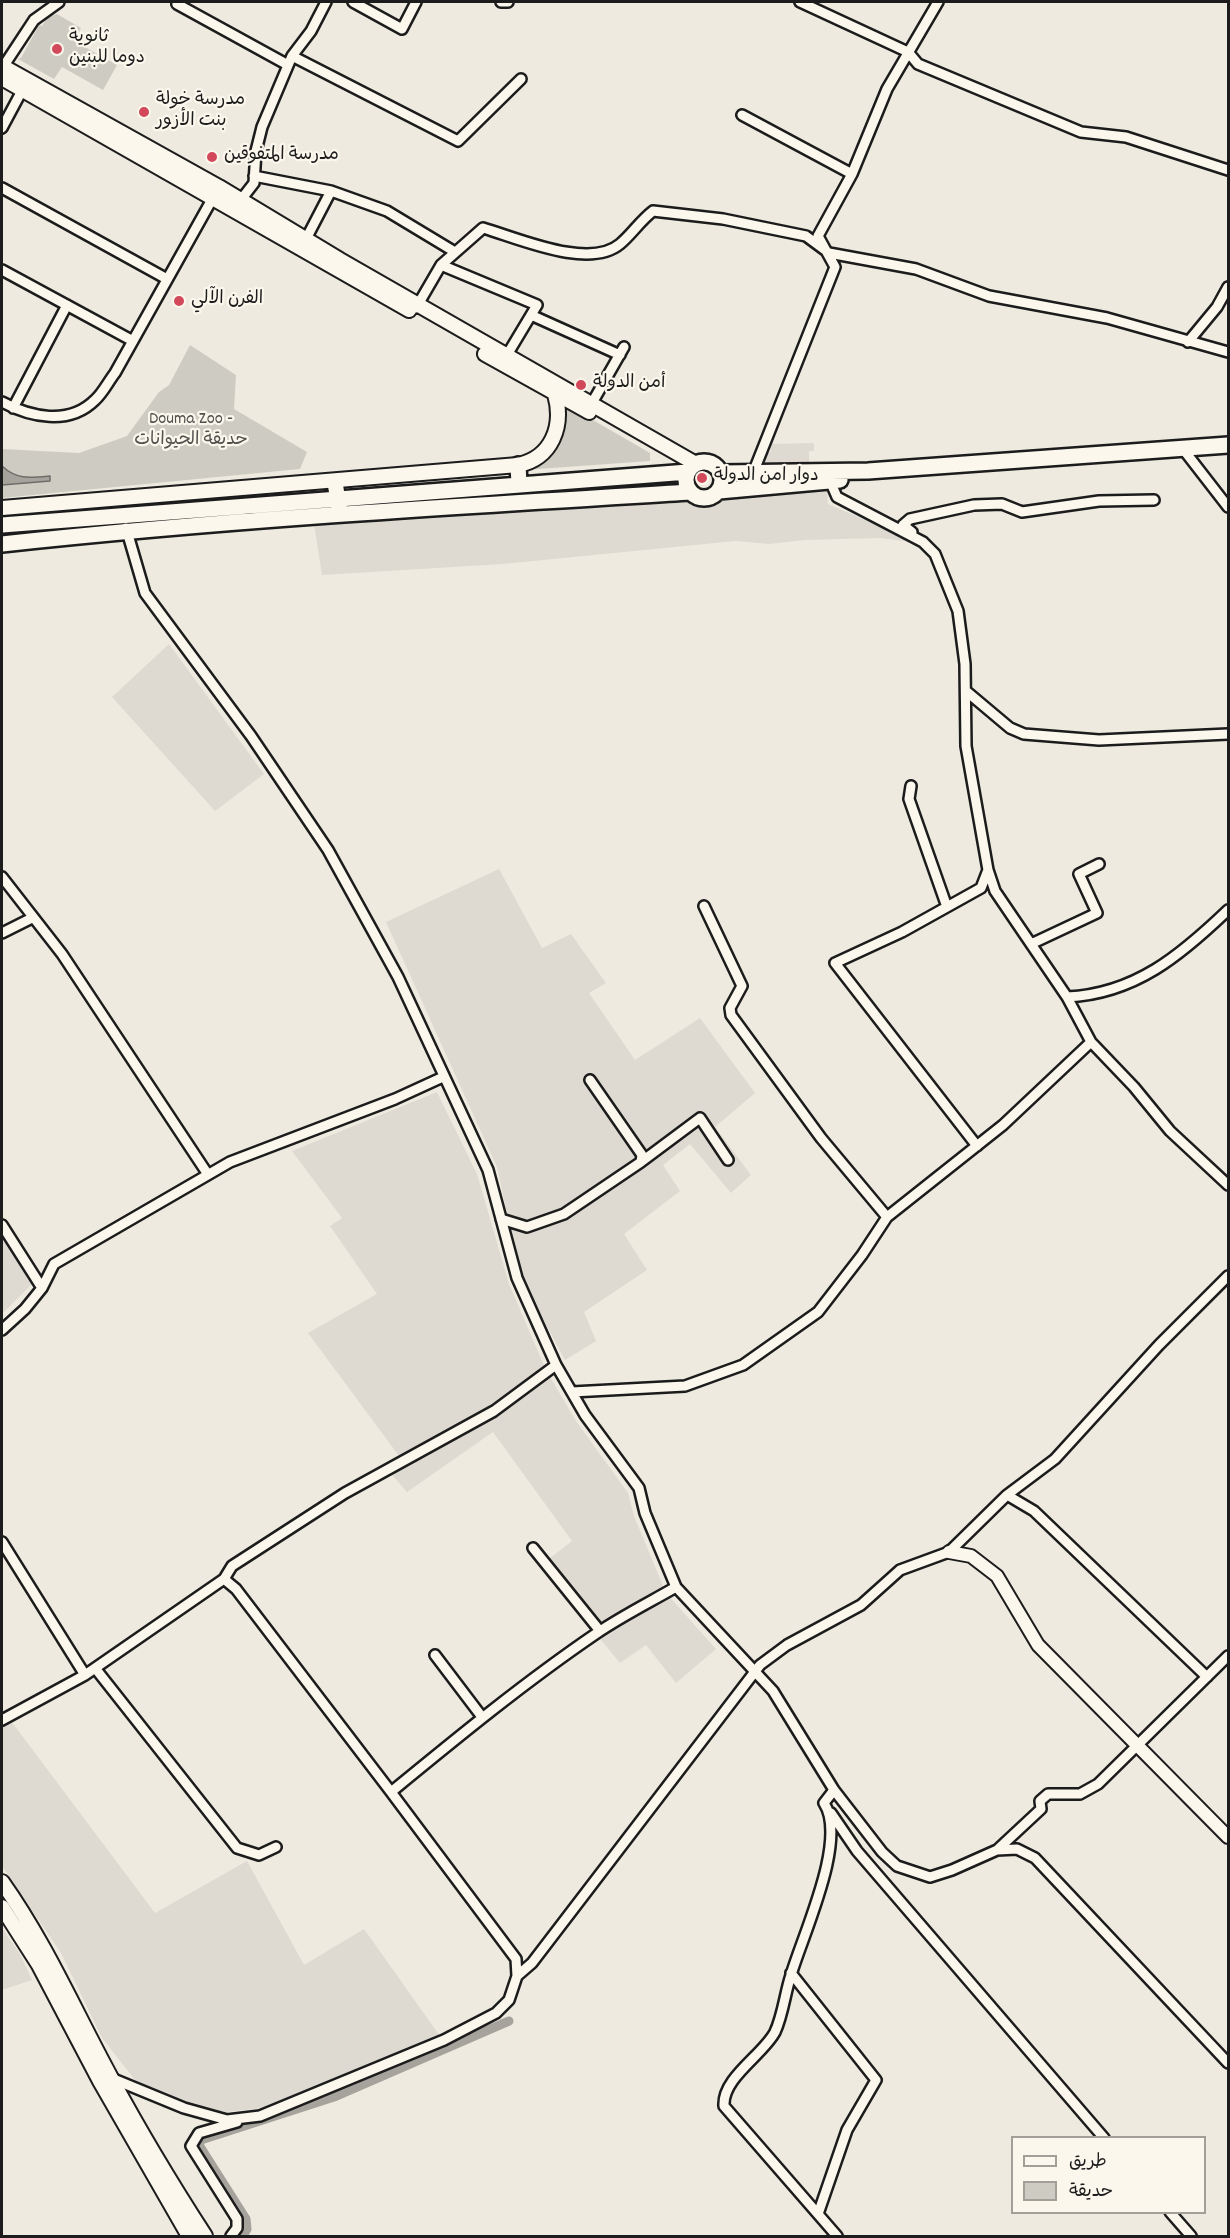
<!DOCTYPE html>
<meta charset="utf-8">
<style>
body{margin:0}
#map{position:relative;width:1230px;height:2238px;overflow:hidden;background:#eeeadf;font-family:Dekko,"Playpen Sans Arabic",sans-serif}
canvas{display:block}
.frame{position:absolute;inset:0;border:3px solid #1c1c1c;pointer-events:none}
.legend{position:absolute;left:1011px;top:2136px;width:195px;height:78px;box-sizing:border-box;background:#fbf7ec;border:2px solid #a29f99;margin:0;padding:8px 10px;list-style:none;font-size:18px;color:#1c1c1c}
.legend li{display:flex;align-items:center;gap:12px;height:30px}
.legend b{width:30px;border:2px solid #a29f99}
</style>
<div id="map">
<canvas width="1230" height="2238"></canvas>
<div class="frame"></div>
<ul class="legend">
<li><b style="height:8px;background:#fbf7ec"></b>طريق</li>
<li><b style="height:16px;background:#ceccc2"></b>حديقة</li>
</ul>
</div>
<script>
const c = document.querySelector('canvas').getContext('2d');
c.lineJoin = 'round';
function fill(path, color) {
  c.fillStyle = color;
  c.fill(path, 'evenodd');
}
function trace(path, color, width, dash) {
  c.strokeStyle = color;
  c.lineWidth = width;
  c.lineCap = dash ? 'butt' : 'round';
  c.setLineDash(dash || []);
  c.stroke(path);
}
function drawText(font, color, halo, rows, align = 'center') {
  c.font = font + ' Dekko,"Playpen Sans Arabic",sans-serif';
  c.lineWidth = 4.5;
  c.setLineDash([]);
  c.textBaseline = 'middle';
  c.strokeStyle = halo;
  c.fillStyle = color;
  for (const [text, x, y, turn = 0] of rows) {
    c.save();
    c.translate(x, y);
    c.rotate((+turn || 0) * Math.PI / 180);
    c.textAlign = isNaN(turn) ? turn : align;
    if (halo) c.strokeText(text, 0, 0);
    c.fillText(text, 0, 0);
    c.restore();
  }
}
const built = new Path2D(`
 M814,443V451H809V463L765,464V452H771V444Z
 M827,491L828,504L920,543L880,538L805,540L769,544L735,541L503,564L322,575L314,524Z
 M169,644L264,774L215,811L112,697Z
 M499,869L542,948L571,934L606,983L589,993L635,1060L700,1018L755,1093L715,1127L751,1175L731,1193L690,1144L663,1165L680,1191L624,1234L647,1270L584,1312L596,1341L565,1360L521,1278L497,1167L386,922Z
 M437,1092L477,1174L509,1284L546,1370L576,1421L628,1493L634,1516L666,1593L716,1649L676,1683L646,1645L620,1663L540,1566L572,1541L493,1432L407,1492L393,1476L399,1456L308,1333L377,1294L330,1226L342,1218L292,1151Z
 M2,1237L32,1284L2,1314Z
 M2,1713L14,1725L155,1913L247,1861L304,1965L364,1929L440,2036L261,2108L226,2112L185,2104L135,2080L102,2038L61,1953L2,1866Z
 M2,1928L20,1954L32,1980L2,1990Z`);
const green = new Path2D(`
 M57,14L81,28L74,41L117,65L103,90L62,67L54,79L18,59L21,58L39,25L42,26L47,18Z
 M190,345L236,375L234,409L307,452L300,469L2,498V449L79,453L127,436L159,392L169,385Z
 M560,401L650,453V461L524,470L538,463Z`);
const water = new Path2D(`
 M2,466C17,480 30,478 50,476V481L2,485Z`);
const canal = new Path2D(`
 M243,2236L247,2229L246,2219L199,2145L201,2140L334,2097L509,2021`);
const minor = new Path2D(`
 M178,2L177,4L288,65
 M353,2L402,29L416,2
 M501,2H508
 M800,2L908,52L918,64L1081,132L1126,137L1228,170
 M292,56L311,31L326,2
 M3,67L34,20L59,2
 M742,115L852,174
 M2,128L25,85
 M254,176L331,191L387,211L455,252
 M2,188L167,279
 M240,201L254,183L256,151L262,127L292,56L458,141L521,79
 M306,239L331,191
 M441,265L537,305L531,315
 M2,270L133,341
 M416,308L441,265L483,228C518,238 589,270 620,244C632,234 640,221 653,211L723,219L806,236L829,253L916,269L989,296L1107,318L1228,352
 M1188,342L1217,307L1228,287
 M507,355L531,315L620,355
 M2,402C30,417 69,426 95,400C103,393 108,382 115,373L215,194
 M592,403L624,347
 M13,408L67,305
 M1183,449L1228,507
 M753,473L835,267L818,236L852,174L887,89L938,2
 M830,481L837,497L923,542L935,554L958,611L965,664L966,746L988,870L995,891L1067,997L1091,1042L1134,1087L1170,1131L1228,1185
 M126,528L145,593L251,736L328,850L398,977L488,1170L517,1278L556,1365L585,1415L639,1488L645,1513L676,1587L773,1691L834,1790L882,1852L897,1866L930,1877L952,1870L997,1850L1017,1849L1035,1858L1228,2063
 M912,532L903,525L910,519L974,505L1002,504L1022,512L1099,501L1154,500
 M966,691L1010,728L1024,734L1099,740L1228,734
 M911,786L909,799L947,907
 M2,877L62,954L207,1173
 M704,906L742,986L730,1008L731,1015L821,1138L887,1217
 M2,933L32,918
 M1031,944L1097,913L1079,874L1099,864
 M1067,997C1135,994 1181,955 1228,910
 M977,1146L835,963L902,932L981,888L988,870
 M641,1162L700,1118L728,1160
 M501,1219L527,1227L564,1214L641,1162L642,1155L590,1080
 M2,1225L42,1288
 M2,1330L25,1309L42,1288L54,1264L230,1162L395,1099L443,1077
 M572,1392L685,1386L743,1365L818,1312L862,1255L887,1217L1003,1125L1091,1042
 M1007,1495L1034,1511L1207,1677
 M2,1542L85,1675
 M533,1548L600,1631
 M224,1579L236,1589L391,1792C458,1737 525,1682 597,1633C622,1616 650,1602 676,1587
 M435,1655L482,1717
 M95,1668L237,1848L259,1855L276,1847
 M2,1720L85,1675L224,1579L232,1566L345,1493L494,1411L556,1365
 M834,1790L824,1803C848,1840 803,1934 791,1975C785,1993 783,2015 775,2032C763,2055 722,2078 724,2106L837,2236
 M391,1792L516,1959L517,1976
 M831,1813L857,1851L1104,2138
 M997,1850L1041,1809L1040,1801L1048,1794H1080L1098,1784L1228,1656
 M791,1973L876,2080L847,2130L818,2214
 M111,2078L184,2108L227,2120L260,2116L444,2040L496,2013L509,2000L517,1976L532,1963L760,1665L787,1645L861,1605L900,1570L949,1552L1007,1495L1055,1459L1159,1345L1228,1276
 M1170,2212L1191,2236
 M231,2236L237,2228V2219L191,2146L199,2133L237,2122`);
const tertiary = new Path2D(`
 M949,1552L971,1556L997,1576L1038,1645L1228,1837`);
const secondary = new Path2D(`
 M2,66L219,187L340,260L696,464
 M2,78L409,310
 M485,354L589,412
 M2,508L518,465C552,458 564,426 555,394
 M2,1882C46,1944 75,2012 111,2078C140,2132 172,2185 205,2236
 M2,1907L39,1965L100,2081L189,2236`);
const primary = new Path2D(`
 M686 480a18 18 0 1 1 36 0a18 18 0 1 1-36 0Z
 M518,465L519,484
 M721,473L868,471L1228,445
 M335,482L339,508
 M719,491L840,480
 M2,525L688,472
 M2,544C231,519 461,506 691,492`);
const markers = [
 [57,49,6,"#d1495b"],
 [144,112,6,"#d1495b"],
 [212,157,6,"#d1495b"],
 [179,301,6,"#d1495b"],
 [581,385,6,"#d1495b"],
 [702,478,6,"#d1495b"]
];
const poiNames = [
 ["ثانوية",69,39],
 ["دوما للبنين",69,60],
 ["مدرسة خولة",156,102],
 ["بنت الأزور",156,123],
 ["مدرسة المتفوقين",224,157],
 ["الفرن الآلي",191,301],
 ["أمن الدولة",593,385],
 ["دوار امن الدولة",714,478]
];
const parkNames = [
 ["Douma Zoo -",191,421],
 ["حديقة الحيوانات",191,442]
];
fill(built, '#dedad1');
fill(green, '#ceccc2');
fill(water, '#a6a39d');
trace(water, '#6f6d69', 1.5);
trace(canal, '#a6a39d', 9);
trace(minor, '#1c1c1c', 14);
trace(tertiary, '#1c1c1c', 16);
trace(secondary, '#1c1c1c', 18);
trace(primary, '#1c1c1c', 20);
trace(minor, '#fbf7ec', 9);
trace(tertiary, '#fbf7ec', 12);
trace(secondary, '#fbf7ec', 14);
trace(primary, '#fbf7ec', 15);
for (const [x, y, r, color] of markers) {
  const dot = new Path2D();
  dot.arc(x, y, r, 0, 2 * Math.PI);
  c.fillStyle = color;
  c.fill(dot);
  trace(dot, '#fbf7ec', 2);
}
drawText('18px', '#1c1c1c', '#fbf7ec', poiNames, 'left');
drawText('18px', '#51514e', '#fbf7ec', parkNames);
</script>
